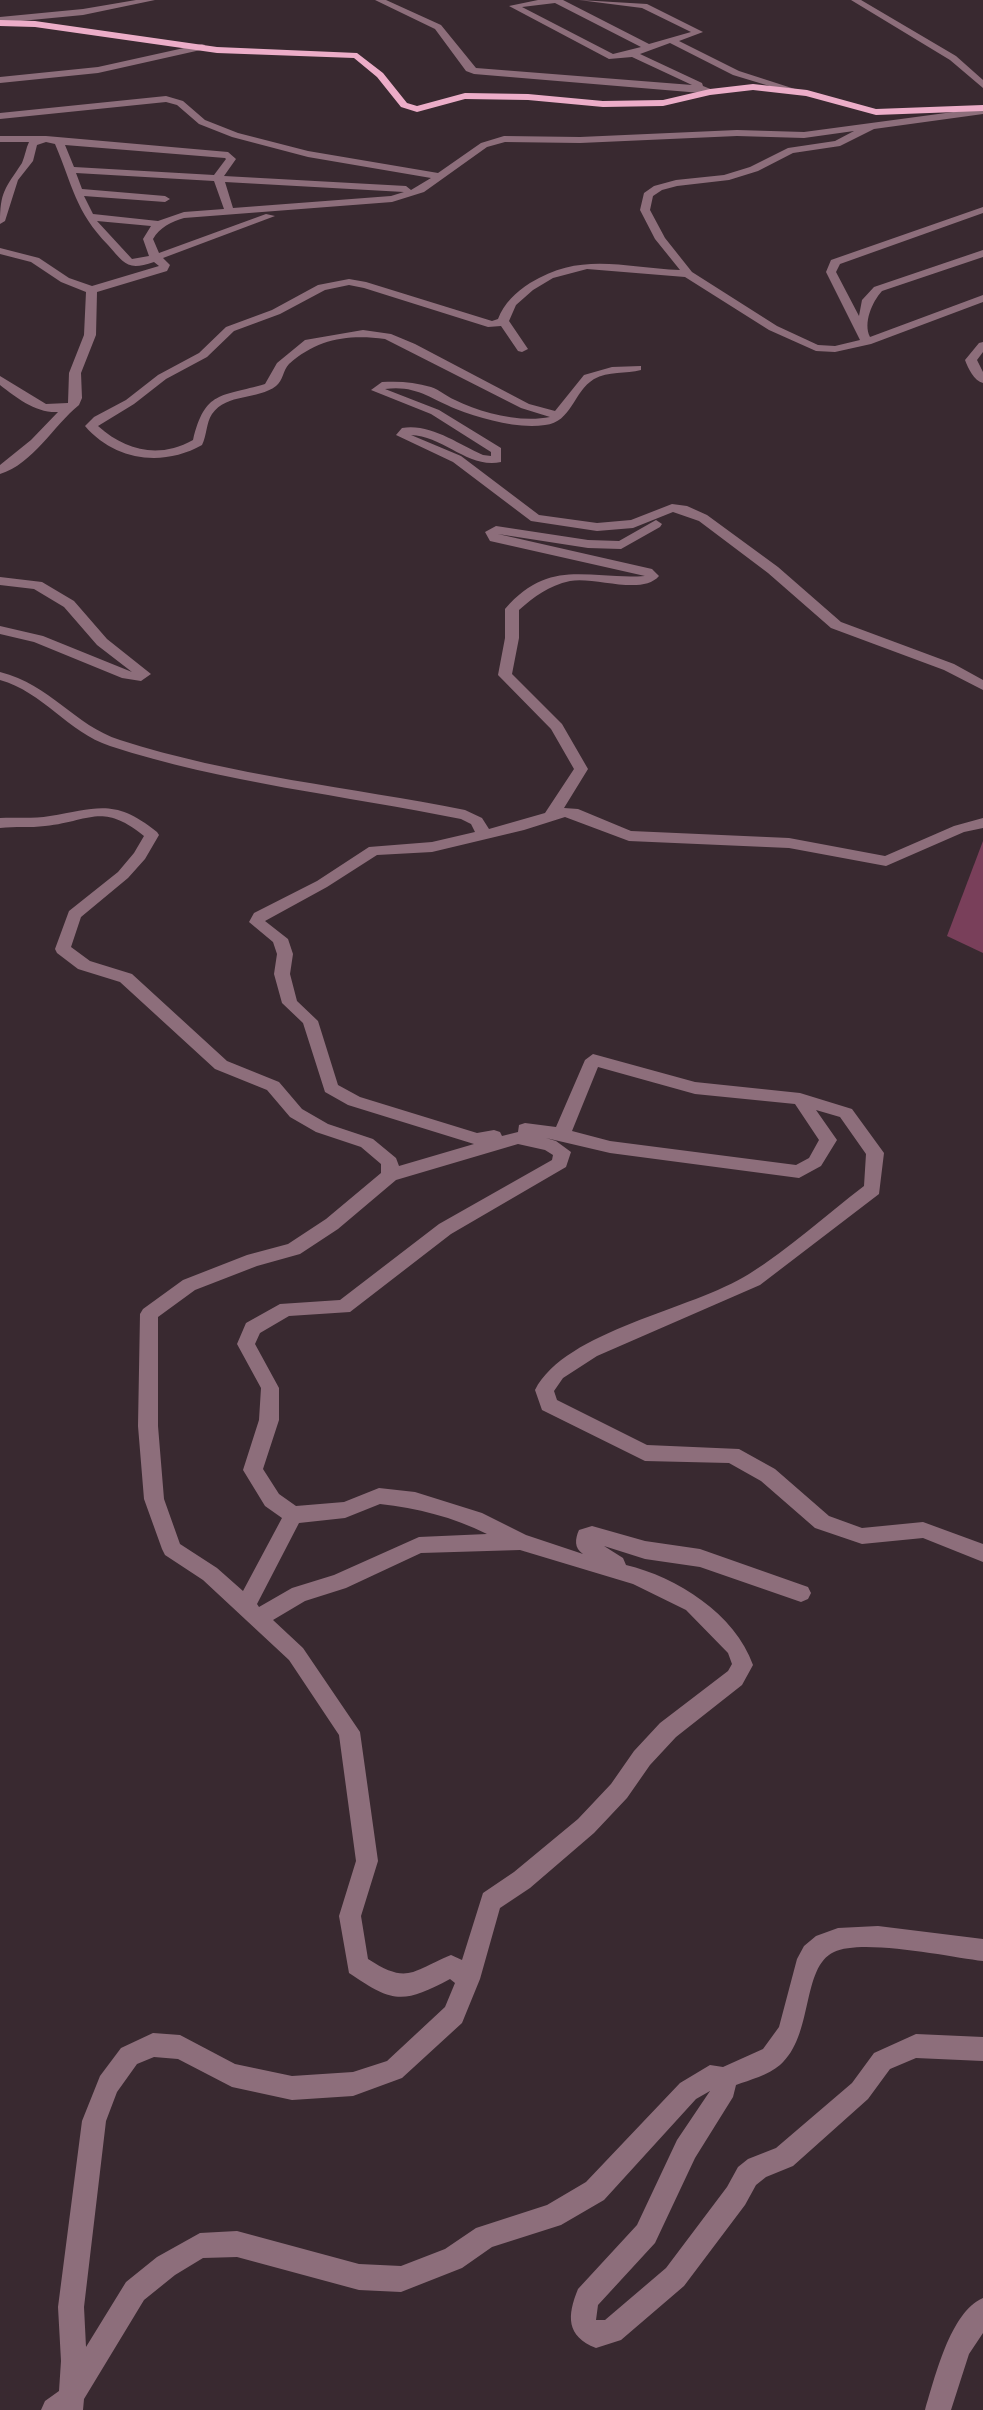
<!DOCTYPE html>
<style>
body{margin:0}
canvas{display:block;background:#392930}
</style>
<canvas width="983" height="2410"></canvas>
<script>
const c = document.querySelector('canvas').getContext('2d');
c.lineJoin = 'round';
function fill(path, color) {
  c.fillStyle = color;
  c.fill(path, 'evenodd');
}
const green = new Path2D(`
 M983,841V953L947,936Z`);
const minor = new Path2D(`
 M136,0H155L83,15L0,23V17L83,9Z
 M375,0H386L441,25L476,68L692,85L632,57L609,59L509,6L538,0H563L649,44L691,32L642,8L579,0L647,4L703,32L679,41L739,71L801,91L796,94L733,75L670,43L640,54L702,83L703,86L713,90V94L474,74L466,71L435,29ZM555,3L641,47L613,54L522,7Z
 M851,0H861L956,56L983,80V88L950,60Z
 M202,44L205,45V49L98,73L0,83V77L98,67Z
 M166,96L183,101L205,120L238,133L308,151L438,173L481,143L504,136L580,137L737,130L804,132L983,108V114L874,129L840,146L793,153L758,171L729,180L677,186L662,190L653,196L650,210L665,238L692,272L777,326L818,345L835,346L860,340L826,272L831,260L983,207V213L840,264L836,272L859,316L862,300L874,287L983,250V257L882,291C872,302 863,323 870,337L983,295V302L871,344L835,352L816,351L769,330L685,277L587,269L553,278L533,290L516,305L509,321L528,349L522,352L518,351L501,326L488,327L364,288L349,285L325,290L280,314L234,331L207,357L166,379L134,404L98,426C126,451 159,459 193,440C205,390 221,397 265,384L277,363L305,340L363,330L391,334L415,344L529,404L555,411L584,375L612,367L641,366V370C626,374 608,371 594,379C573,392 572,422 545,425C517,429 482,419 456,409C429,398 416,385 385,389L439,410L501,448V462C468,469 444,436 411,435L461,456L539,515L597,523L631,520L672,504L687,506L707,515L778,567L841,622L954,664L983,680V690L944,670L831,628L768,573L699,521L673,512L633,528L597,531L531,521L453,462L396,435L402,428C430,423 458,444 483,455L491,456V452L431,414L371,390L382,382C399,381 415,382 431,387C440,390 446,396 455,400C481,413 520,423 550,417L521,408L385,339C348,334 317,339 289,364C283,370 283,381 276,386C258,400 227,393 212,414C206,423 207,435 202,445C163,467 115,461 85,426L94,417L126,400L158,375L199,353L226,327L272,310L318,285L349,279L366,282L492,321L498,319C504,303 516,292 530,283C582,251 624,268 680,270L655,239L640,210L644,193L654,186L676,180L724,175L750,167L788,148L835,141L854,131L804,138L737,136L580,143L505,142L487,147L424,192L392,202L184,218C171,222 160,227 153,239L159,253L266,214L275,216L163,258L170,265L167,271L97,292L96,335L81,373L82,398L79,405C54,425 33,464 0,474V465L31,440L58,412C35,413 17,398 0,385V376L46,404L68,403L69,373L84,335L86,292L61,282L31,262L0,254V248L39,258L69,278L92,286L159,266L154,262C127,271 125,264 108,245C75,211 73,186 55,144L46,142L37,145L33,161L18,180L5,221L0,224C0,191 5,189 22,163C25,156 26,148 29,142H0V136H46L228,152L236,159L224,176L406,186L411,190L431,178L308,157L232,137L199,124L177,105L166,102L0,119V113ZM65,145L225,158L226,159L214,175L74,167ZM76,173L214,181L224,209L184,212L158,221L93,214L84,196L165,202L170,199L165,196L82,189ZM225,182L404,192L391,196L233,208ZM97,221L151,226L143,239L149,256L132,259Z
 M983,342V352L977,360L983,372V383C974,381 968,368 965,360L979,343Z
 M656,520L662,524L660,527L621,549L588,548L498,534L652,569L659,576C642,596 594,576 570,581C548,586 535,596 519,610V638L512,674L562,724L588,769L564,808L578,809L631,831L789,838L885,856L954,826L983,818V828L964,832L886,866L789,848L629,841L565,817L524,830L432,852L377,855L327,887L265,921L288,939L293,954L290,974L297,1001L318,1021L338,1085L360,1097L477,1133L494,1130L500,1132L502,1136L518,1132L519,1125L525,1123L556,1127L585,1060L593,1054L695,1082L800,1093L852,1109L884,1153L879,1194L760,1285L597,1356L563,1378L554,1391L557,1400L647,1445L739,1449L775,1469L829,1516L862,1528L923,1522L983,1544V1562L923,1538L862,1544L815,1528L761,1481L729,1463L645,1461L542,1410L535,1390C566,1330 692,1310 749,1274C789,1249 826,1215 864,1186L866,1154L840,1117L816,1110L837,1140L821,1166L799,1178L610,1153L546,1138L556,1141L571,1152L566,1167L451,1234L350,1312L289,1316L260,1333L255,1344L279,1388V1420L263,1469L279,1494L296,1506L344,1502L379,1488L415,1492L482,1513L526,1535L583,1554C574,1548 575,1539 579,1530L592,1526L645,1541L700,1549L808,1587L811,1593L808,1599L801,1602L700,1567L645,1559L604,1546L623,1558L626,1565C677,1577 735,1614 753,1665L742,1685L676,1737L650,1765L627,1798L594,1833L530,1888L500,1908L480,1979L462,2023L402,2078L353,2096L292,2100L232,2087L178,2059L154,2057L137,2064L117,2092L106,2121L84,2307L86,2347L126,2282L157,2257L200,2233L237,2231L359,2264L401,2266L445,2249L476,2228L547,2205L586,2182L680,2083L710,2065L723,2067L763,2049L779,2027L797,1959L804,1946L816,1936L838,1928L878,1926L983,1939V1961C950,1957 862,1938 834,1952C801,1967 814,2036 780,2065C768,2075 750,2080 736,2085L733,2097L695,2158L655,2243L598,2305L596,2320H605L666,2268L727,2187L738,2167L748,2159L776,2148L852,2083L874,2053L916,2034L983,2037V2061L916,2058L890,2069L868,2099L793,2166L766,2177L756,2185L745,2205L684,2286L621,2340L596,2348C566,2336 567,2316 578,2289L637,2225L677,2140L710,2091L696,2099L604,2200L561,2225L492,2247L462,2268L401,2292L359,2290L237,2257L203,2258L175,2275L144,2300L84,2399L83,2410H41L45,2401L59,2391L61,2361L58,2307L82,2121L100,2076L121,2048L153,2033L180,2035L235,2064L292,2076L353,2072L387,2061L445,2007L455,1983L450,1979C402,2005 392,2002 349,1973L339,1916L356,1861L339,1735L289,1660L203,1580L165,1555L162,1549L144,1499L138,1426L140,1314L143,1309L183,1280L247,1255L288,1244L326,1219L381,1173V1164L361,1147L316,1132L290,1117L267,1090L215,1069L120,982L78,969L57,953L55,949L69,911L118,872L134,853L144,836C102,802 91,821 45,826C30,828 15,826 0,828V818C16,817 33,819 50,816C98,808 115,798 157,832L159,835L145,859L128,878L81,917L71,947L90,961L132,974L227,1061L279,1082L302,1109L328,1124L373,1139L396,1158L399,1166L474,1144L348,1105L325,1092L303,1023L282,1003L274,974L277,954L273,942L249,922L254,913L317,881L369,847L432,842L475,832L471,824L461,819C343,795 224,783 110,746C68,732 43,692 0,680V672C51,685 74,725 120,740C232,776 350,787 465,810L482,818L489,829L545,813L574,769L551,729L498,675L505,638V609C550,557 588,580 645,576L490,541L485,532L496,526L588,540L619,541ZM598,1067L695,1094L795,1104L819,1140L809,1158L796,1165L610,1141L572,1131ZM518,1144L545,1150L553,1155L552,1160L439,1224L340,1300L280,1304L246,1323L237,1344L261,1388L259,1420L243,1470L265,1506L282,1518L243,1591L217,1568L180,1544L164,1499L158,1426V1317L195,1290L257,1266L300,1254L338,1229L396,1180ZM380,1504C417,1508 453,1517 487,1534L419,1537L334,1575L292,1588L259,1607L257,1604L299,1523L345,1518ZM520,1550L633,1584L686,1610L728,1653L732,1664L728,1671L660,1723L634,1751L611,1784L578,1819L514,1872L483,1893L462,1960L451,1955C412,1971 408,1985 368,1959L361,1916L378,1861L360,1732L303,1648L273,1620L305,1601L346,1588L421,1553Z
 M0,577L42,582L74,601L107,639L151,674L141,681L122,678L34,642L0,634V626L43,636L132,672L97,645L64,607L34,589L0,585Z
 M983,2298V2333L969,2354L951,2410H925C935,2378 950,2312 983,2298Z`);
const major = new Path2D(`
 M0,20L35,21L217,47L357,53L383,73L407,103L417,106L465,93L528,94L603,101L663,100L710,89L753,84L807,90L876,109L983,105V111L876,115L806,96L753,90L710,95L663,106L603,107L528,100L465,99L417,112L401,107L377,77L354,58L217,53L35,27L0,26Z`);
fill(green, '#793f5a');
fill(minor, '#8d6e7b');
fill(major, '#ecadc8');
</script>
